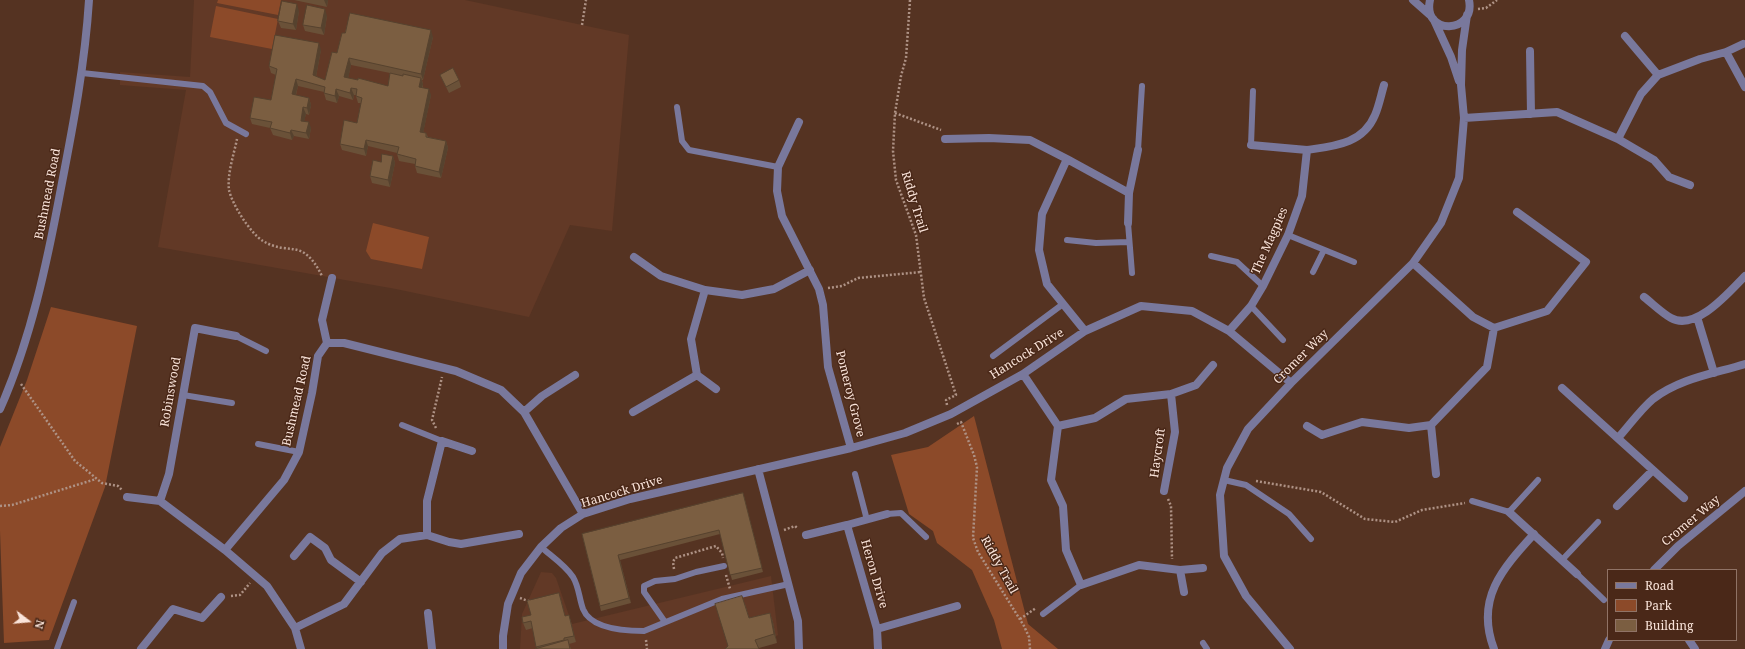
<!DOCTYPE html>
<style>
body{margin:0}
#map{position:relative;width:1745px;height:649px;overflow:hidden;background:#532;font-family:"Noto Serif",serif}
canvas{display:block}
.legend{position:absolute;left:1607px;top:569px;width:130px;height:72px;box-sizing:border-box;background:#4a2818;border:1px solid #907366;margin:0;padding:5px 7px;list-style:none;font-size:12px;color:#fae4da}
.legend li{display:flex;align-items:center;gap:8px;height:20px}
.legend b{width:20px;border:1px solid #907366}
.north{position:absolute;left:8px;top:601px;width:40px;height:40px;-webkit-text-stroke:3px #4a2818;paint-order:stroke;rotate:106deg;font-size:11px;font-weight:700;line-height:16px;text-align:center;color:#fae4da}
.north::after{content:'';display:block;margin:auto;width:14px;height:18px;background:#fae4da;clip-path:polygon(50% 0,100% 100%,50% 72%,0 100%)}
</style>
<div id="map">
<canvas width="1745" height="649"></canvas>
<ul class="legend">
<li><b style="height:5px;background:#79789c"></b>Road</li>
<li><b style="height:11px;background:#8c4a29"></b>Park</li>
<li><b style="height:11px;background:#7b5e41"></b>Building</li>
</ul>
<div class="north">N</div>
</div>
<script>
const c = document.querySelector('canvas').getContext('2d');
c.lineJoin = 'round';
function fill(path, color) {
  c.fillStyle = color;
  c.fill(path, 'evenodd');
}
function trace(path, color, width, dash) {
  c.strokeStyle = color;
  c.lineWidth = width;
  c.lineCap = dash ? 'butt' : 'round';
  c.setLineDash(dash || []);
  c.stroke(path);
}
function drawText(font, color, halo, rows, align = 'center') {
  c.font = font + ' "Noto Serif",serif';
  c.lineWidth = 3;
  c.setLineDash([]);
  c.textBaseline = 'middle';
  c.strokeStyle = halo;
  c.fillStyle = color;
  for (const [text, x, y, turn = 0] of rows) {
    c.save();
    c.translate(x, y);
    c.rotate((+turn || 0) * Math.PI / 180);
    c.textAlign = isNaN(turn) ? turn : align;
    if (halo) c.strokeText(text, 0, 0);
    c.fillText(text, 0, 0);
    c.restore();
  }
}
const built = new Path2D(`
 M194,0H465L629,35L612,231L570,225L529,317L396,289L158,247L186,90L120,85V72L190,77Z
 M541,572L552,573L556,578L572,624L771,576L778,635L758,649H520L522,614Z`);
const green = new Path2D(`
 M218,0H281L278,15L217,3Z
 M216,6L278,19L272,49L210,37Z
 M373,223L429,237L422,269L371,259L366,251Z
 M51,307L137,326L105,487L49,640L4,643L0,531V447L27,380Z
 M974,416L1028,624L1058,649H1002L994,620L972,570L937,543L933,531L909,514L891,455L928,447Z`);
const path = new Path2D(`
 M910,0L906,58L901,76L895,113L893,151L896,180L916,235L924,298L956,395L946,400L947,405
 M1478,9L1486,8L1497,0
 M582,25L586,0
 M895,113L941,130
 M237,139C234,154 227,174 229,190C232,204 250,233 263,241C290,257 302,236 322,276
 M828,288L842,286L858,278L921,272
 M21,384L75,461L102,483L118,486L122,490
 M957,424L961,422L974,455L977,467L973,538L978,552L1024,626L1029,637L1030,649
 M436,428L432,420L442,377
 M1256,481L1321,492L1365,519L1395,522L1422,510L1465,503
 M1168,499L1171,506L1172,559
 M0,506L12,505L96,479
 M784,530L795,526L798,529
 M674,569L673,562L675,558L716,546L722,553L723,558
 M726,575L730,589
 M231,596L240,595L250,583
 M520,598L531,602
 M1020,619L1036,608
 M646,640L647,649`);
const service = new Path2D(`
 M82,73L203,86L210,92L226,123L246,134
 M677,107L682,141L689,150L778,167
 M1251,145L1253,91
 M1138,150L1142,86
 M1128,223L1132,273
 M1288,235L1354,262
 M1067,240L1096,243L1129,242
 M1211,256L1237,262L1263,286
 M1313,272L1324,250
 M1251,306L1283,340
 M236,336L266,351
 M993,356L1063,304
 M183,395L232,403
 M402,425L442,441
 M258,444L299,452
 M855,474L867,520
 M1224,480L1246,485L1289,514L1311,539
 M1472,501L1509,512L1538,480
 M887,514L901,513L926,537
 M541,547C551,556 565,565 573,577C579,587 579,598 583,609C591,629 626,631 644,631L722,599L789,584
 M1562,560L1598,522
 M1577,574L1604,600
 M1043,614L1081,585
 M665,622L644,592V586L655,581L675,579L696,572L724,566
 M1203,643L1207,649
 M57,649L74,602`);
const minor = new Path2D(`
 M1413,0L1430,15
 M1430,0C1422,36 1476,34 1469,0
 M1434,20L1451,57L1459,81
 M1625,36L1658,75
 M1530,51L1531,114
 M1726,52L1745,87
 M1464,118L1557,112L1618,139L1654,160L1669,177L1690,185
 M799,122L778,167L777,191L782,216L819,289L823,305L828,367L851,448
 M945,139L989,138L1030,140L1067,159L1042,214L1039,250L1047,284L1085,331
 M1618,139L1641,94L1658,75L1700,59L1726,52L1743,44
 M1251,145L1307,150
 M1067,159L1129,193L1128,223
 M1129,193L1138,150
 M634,257L661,276L705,290L742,295L774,289L810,270
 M1413,263L1473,317L1494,328L1547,311L1586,262L1517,212
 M1644,297C1653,304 1662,313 1671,318C1696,332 1730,291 1745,276
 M1697,317L1714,373
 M1229,331L1251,306L1263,286L1288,235L1302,196L1307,150C1334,146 1363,144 1375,115C1379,106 1381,95 1384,85
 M327,343L322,320L332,278
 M1023,374L1058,426L1051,480L1063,506L1066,550L1081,585L1139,565L1180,570L1203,568
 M697,375L716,389
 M1562,388L1684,498
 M1171,394L1196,385L1213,365
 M0,409C31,339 47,263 61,188C73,126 85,64 89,0
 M524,412L542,396L575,375
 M633,412L697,375L691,339L705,290
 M1431,425L1436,474
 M1058,426L1095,418L1126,399L1171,394L1175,432L1164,491
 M1307,426L1322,435L1362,422L1409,428L1431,425L1487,367L1494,328
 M1618,438C1629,426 1640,410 1653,399C1681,378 1713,374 1745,364
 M758,469L798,621L799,649
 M127,497L160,501
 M1617,506L1652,471
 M1509,512L1577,574
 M427,535V501L442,441L472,451
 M806,535L847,525
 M225,550L160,501L169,474L195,328L236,336
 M294,556L310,537L325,548L331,560L361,582
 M1180,570L1184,592
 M1654,570L1678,546L1745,491
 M428,613L432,649
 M295,628L344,604L382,553L400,539L427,535L449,542L461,544L519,534
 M877,629L847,525L887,514
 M1689,640L1695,649
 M141,649L173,609L202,618L221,597
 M301,649L295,628L267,586L225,550L284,480L299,452L312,393L318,356L327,343H344L456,371L501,390L524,412L583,514
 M503,649V636L508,604L521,573L541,547L561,528L583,514L630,499L851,448L905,433L951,414L1023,374L1085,331L1141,306L1192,311L1229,331L1291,383
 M878,649L877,629L957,606
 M1290,649L1246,596L1224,556L1220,495L1227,468L1248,429L1291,383L1413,263L1441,223L1459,178L1464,118L1461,85L1462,50L1467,15
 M1494,649C1475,599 1502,569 1534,534
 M1605,649L1609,640`);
const wall = new Path2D(`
 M294,0H328L327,7Z
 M299,11L296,30L281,28L278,21Z
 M327,16L324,35L305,31L303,25Z
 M345,33L433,37L423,80H422L423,84V88L431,95L423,133H426L428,137L446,141L448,148L441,178L417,173L415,166V164L399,161L397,154V153L368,146L366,156L342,150L340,144L357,123L361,103H358L356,96V95H354L353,100L339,96L337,103L326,100L324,93V92L298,86L296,95L309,98L311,105L309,115L306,114L304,121L311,128L309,139L294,136L292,140L273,135L270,128L252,124L250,118L271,100L276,75L271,73L269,66L321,50L316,77L325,80ZM351,65L390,73L388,86L348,78Z
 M440,75L459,80L461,87L449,93Z
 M393,156L395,163L390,187L372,183L370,176L381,162Z
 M744,498L763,572L732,580L720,534L620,560L631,603L601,611L582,534Z
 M559,593L561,600L565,616L571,622L576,642L569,644L571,649H537L533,628L526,630L523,623L531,615Z
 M745,604L749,618L770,613L773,622L777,643L759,648L728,646Z`);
const shadedWall = new Path2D(`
 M324,0H328L327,7Z
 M297,4L299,11L296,30L293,24Z
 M325,9L327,16L324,35L321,28Z
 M431,30L433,37L423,80L421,74Z
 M319,43L321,50L315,82L313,75Z
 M349,58L351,65L347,84L344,77Z
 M421,78L423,84L421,93L419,87Z
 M296,79L298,86L294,101L292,94Z
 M351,88L354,95L353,100L350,93Z
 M336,89L339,96L337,103L335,96Z
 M429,89L431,95L422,139L420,132Z
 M309,98L311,105L309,115L307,108Z
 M303,107L306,114L303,127L301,121Z
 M309,122L311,128L309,139L306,133Z
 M291,130L294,136L292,140L290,133Z
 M366,140L368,146L366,156L364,149Z
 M446,141L448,148L441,178L439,172Z
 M393,156L395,163L390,187L388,180Z
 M743,493L744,498L763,572L762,568Z
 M618,555L620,560L631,603L629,598Z
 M770,613L773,622L777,643L774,634Z
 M569,615L571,622L576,642L574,636Z`);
const building = new Path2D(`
 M282,1L297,4L293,24L278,21Z
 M307,5L325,9L321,28L303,25Z
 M350,13L431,30L421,74L349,58L344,77L358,80V78L388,86L390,73L403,76V74L421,78L419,87L429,89L420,132L426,133V137L446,141L439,172L415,166L416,159L397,154L399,147L366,140L364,149L340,144L344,120L357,123L362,98L356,96L357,89L351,88L350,93L336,89L335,96L324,93L325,87L296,79L292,94L309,98L307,108L303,107L301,121L309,122L306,133L291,130L290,133L270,128L272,122L250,118L254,97L271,100L277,69L269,66L275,35L319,43L313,75L325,80L332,52L337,53L342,33H345Z
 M453,68L459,80L446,87L440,75Z
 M382,154L393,156L388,180L370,176L373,160L381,162Z
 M743,493L762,568L730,575L719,530L618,555L629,598L600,606L582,534Z
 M559,593L565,616L569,615L574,636L564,638V640L536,647L531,621L523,623L522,617L531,615L527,601Z
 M742,596L749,618L770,613L774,634L755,640L759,649H725L728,646L715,604Z
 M568,640L570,649H535Z`);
const streetNames = [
 ["Bushmead Road",48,194,-79],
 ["Riddy Trail",914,202,73],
 ["The Magpies",1270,241,-66],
 ["Hancock Drive",1027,354,-32],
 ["Cromer Way",1301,357,-45],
 ["Robinswood",171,392,-80],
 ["Pomeroy Grove",850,394,76],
 ["Bushmead Road",297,401,-77],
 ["Haycroft",1158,453,-82],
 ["Hancock Drive",622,492,-17],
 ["Cromer Way",1691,521,-40],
 ["Riddy Trail",999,565,61],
 ["Heron Drive",874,574,74]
];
fill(built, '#623926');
fill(green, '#8c4a29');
trace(path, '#ae9285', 2.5, [2, 2]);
trace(service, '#79789c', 6);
trace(minor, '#79789c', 8);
fill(wall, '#6a5138');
fill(shadedWall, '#56422e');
fill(building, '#7b5e41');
trace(building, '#56422e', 1);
drawText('12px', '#fae4da', '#4a2818', streetNames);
</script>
